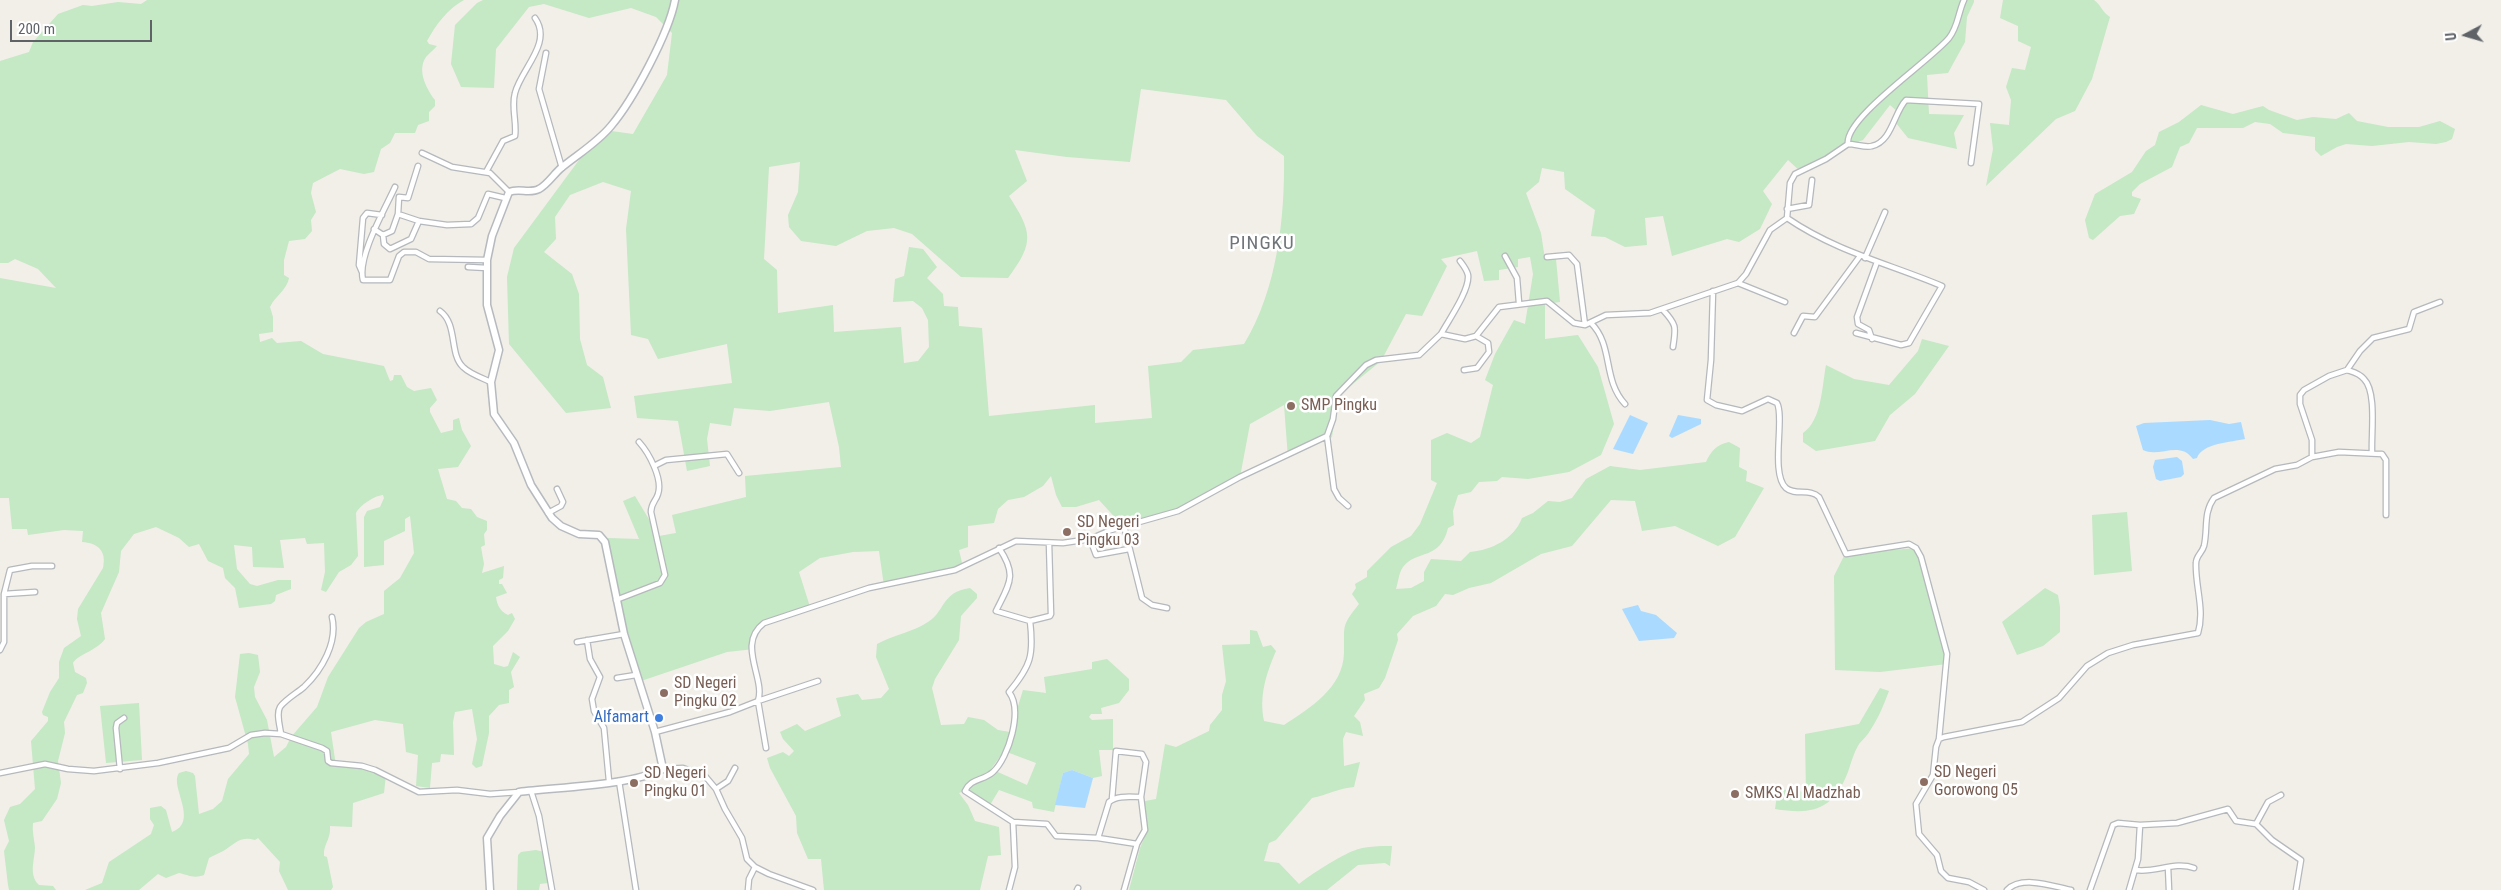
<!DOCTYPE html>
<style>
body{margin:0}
#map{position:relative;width:2501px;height:890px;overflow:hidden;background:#f1efe8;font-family:"Roboto Condensed",sans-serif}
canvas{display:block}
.north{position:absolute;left:2441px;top:10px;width:50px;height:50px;-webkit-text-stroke:4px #fff;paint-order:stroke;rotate:264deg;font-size:14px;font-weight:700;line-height:20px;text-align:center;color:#5f6368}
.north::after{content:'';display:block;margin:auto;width:18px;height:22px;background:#5f6368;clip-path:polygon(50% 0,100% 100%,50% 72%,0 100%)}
.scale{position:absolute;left:10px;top:20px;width:142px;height:22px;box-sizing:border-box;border:2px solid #5f6368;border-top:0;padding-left:6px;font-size:15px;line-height:18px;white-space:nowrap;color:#5f6368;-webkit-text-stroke:4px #fff;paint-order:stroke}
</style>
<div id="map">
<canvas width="2501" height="890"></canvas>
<div class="north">U</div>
<div class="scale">200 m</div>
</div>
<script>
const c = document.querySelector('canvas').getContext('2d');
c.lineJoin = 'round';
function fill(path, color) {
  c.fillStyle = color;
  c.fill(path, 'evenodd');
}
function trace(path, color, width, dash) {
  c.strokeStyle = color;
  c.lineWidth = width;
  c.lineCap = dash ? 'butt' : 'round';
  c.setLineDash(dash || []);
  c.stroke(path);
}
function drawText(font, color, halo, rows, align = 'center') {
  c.font = font + ' "Roboto Condensed",sans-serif';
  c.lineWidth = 5;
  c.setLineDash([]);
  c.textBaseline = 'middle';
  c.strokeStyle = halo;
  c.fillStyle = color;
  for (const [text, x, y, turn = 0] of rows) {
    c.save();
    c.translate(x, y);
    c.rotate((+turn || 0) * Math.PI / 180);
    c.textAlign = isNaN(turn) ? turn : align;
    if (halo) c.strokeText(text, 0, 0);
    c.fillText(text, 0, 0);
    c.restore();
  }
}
const green = new Path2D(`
 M147,0H464C447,9 436,25 427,41L429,44L437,46C434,50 429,53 426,57C416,71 428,91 435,100V106L429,112V121L418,125L415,133H395L390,143L381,149L374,172L364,174L340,169L313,183L311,193L316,212L311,220L312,231L305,239L289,241L284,260V275L289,278C287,290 275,296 270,307L273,317V332L259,334L260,342L272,338L277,343L301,341L323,354L384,366L390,381L393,380L394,375H401L407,387L414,391L431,388L437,400L430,408V412L441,433L453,430V420L459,418L462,430L471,446L458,467L438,469L447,499L456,501L462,508L471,509L477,517L487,521V530L484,534L485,545L481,547L484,564L482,573L504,566L503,578L499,580V584H502L507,593L496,597C497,605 500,611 508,615L512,613L515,619L508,631L493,646L494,664L504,667L508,666L513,652L520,657L511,672L514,687L509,690V703L499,705L489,716V733L482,766L476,768L472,764L477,739L472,709L455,712L453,722L454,755L441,754L440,762L432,763L430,788L416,786L418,755L406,752L403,724L375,720L331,732L336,766L369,769L386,775L384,793L353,803L352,827L330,826C331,840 323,844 324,856L327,857L333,887L331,890H288L279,871L280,862L258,838L255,840C240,836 236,843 225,850C220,853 214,855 209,858L204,875C193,879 189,875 179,873L166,878L158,874L139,890H85L102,883L109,862L151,834L154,825L150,819V808L161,806L166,810L172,832C200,822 169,786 179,773L186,771L193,773L195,776L199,814L213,809L222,801L228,779L249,754L248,744L235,697L240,654L249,653L258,655L260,672L254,687L255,697L267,720L274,757L286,747L291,737L317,707L328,677L359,628L366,622L384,614V591L400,578L414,553L410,516L405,519V531L384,541V565L364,567V517L367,511L380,507L384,498L383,495C374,496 360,505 356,513L358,556L351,565L339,572L326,592L321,590L325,572L324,543L307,544L305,538L280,540L284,568L253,567L252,547L234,545L237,569L250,584L257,586L278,580H291V589L276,595L275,601L271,604L239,608L235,588L225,578L223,568L208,561L199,544L189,547L179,538L156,527L134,534L121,551L119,572L101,613L105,639C96,651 77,655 73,663L75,672L86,678L87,683L83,693L77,695L64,722L65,733L58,761L61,783L57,799L42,821L33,823C32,831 34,839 35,847C35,859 28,875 39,885L53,886L56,890H9L8,885L4,851L9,841L4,820L10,807L20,804L35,789L31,741L48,721V717L43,715L42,712L50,692L59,678V662L64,648L81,636L77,619L78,609L103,568C107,551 98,543 82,542L83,531L64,530L28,535L27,529H12L9,498H0V278L56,288L38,269L15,259L8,263H0V61L29,52L33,42L58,14L83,5L92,6L118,2L141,4Z
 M483,0H1974V2L1967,17L1965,42L1948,73L1927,75L1929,114L1964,115L1954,133L1957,149L1908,138L1896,123L1900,114L1890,105L1863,140L1843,147L1802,173L1788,160L1763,191L1772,204L1760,229L1739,242L1727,239L1672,256L1663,216L1645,218L1647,245L1625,247L1605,237L1591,236L1595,210L1565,189L1564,172L1542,168L1539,182L1526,193L1541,233L1545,259H1556L1560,302L1545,304V339L1578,335L1598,367L1614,424L1601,455L1569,472L1528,479L1502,477L1497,481L1479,482L1471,492L1458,495L1453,511L1454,525L1448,528C1440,561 1417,549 1403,567C1399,572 1398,583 1396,589L1411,588L1424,581V572L1431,559L1461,561L1470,552C1492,550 1514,539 1522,518L1533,513L1548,501L1560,502L1572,498L1586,479L1610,466L1640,470L1706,462C1711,451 1716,445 1729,442L1740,448L1739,467L1747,471L1746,481L1764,488L1735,537L1718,546L1675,526L1642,531L1635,501L1611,500L1572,546L1541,554L1491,583L1469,588L1453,595L1445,594L1436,606L1413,616L1397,634L1398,640L1385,678L1379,688L1364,694L1365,700L1354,716L1360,722L1363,736L1346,732L1343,739L1344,766L1360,762L1354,787C1339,788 1327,795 1312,798L1276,840L1269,843L1264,861L1279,863L1299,884C1310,875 1340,856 1353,851C1365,846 1380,846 1392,846L1390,866L1385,863L1358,865L1327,890H1129L1140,848L1148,829L1145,816V801L1156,799L1165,744L1176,747L1209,731L1210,725L1222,710V695L1226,681L1222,645L1250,644V630L1257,631L1263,647L1271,645L1276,651C1266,674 1259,696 1264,721L1284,725C1310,708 1343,688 1344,653C1345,625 1340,628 1359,604L1352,594L1356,588L1355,584L1367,577V571L1391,547L1411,536L1420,524L1437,483L1431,480V440L1447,433L1471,443L1480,437L1493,385L1485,380L1495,354L1514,320L1525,324L1533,274L1530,257L1518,259V267L1499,270V280L1484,281L1477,251L1441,259L1447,266L1422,316L1406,314L1381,361L1338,396L1332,437L1288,458L1284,405L1250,424L1240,477L1172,514L1121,524L1099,500L1076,507H1062L1056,495L1051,476L1043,486L1024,497L1008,500L998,509L994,523L968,526V547L959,550L963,567L884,586L879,551L853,552L820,558L799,572L811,610C792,616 771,617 756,630L754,649L727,652L641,681L620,622L608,538L639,539L623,501L635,496L659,536L676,533L672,515L746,497L745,476L841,467L839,447L829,402L770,411L734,408L731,426L710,423L707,439L710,466L687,471L678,421L637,418L634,396L732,383L727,344L658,359L648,339L631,335L626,229L631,191L603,182L570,195L555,217L556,239L544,252L572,274L579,294L580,339L587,365L603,377L611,408L566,413L509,344L507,277L514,248L579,160L604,130L633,134L667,75L672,33L656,17L631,8L589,18L544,4L529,7L496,49L494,88L461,87L451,64L455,25L477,3ZM1141,89L1226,100L1257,136L1284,156C1285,218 1277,290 1244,344L1193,350L1181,362L1148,366L1152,418L1095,423V405L989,416L982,328L959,326L958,307L944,306L943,294L927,278L937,267L923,249L909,247L904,276L895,279L893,302L913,301L922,308L928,320L929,347L918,361L904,363L901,327L834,332L833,305L778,313L777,270L764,259L769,167L800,162L798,192L788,215L789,227L801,241L836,246L867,231L894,228L912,234L961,277L1008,278C1035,242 1032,232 1009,196L1027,181L1015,150L1067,157L1130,162Z
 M2003,0H2094C2101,5 2102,12 2110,17L2092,79L2075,111L2056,119L1986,186L1993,149L1990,123L2009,125L2011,100L2006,87L2012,68L2025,70L2031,47L2018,41V26L2000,18Z
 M2201,105L2233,114L2263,106L2269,110L2297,120L2313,117L2336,119L2349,113L2357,121L2388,127H2419L2440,121L2455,129L2452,139L2446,142L2436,144L2409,142L2372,146L2346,144L2337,147L2321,156L2315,150V137L2283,133L2270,124L2255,122L2243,128H2197L2189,143L2180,147L2172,167L2140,184L2132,192V196L2141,199L2134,214L2120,216L2093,240L2089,238L2085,220L2095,194L2132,172L2146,151L2155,145L2159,132L2179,122Z
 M1922,339L1949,346L1915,394L1890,415L1875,441L1816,451L1803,442V433C1822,420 1822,386 1826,365L1854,379L1889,385L1918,351Z
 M2127,512L2132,571L2094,575L2092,515Z
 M1917,548L1947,664L1880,672L1835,670L1834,576L1847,550L1866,552Z
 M970,588L977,594V598L961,616L959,640L935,679L932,688L941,725L964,724L968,717L984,720L998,730L1010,732L1023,690L1046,693L1044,677L1092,669V662L1107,659L1129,679V690L1119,703L1101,708L1102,714H1091L1089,717L1092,720L1113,719V750H1099L1102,776L1093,778L1072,770L1063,773L1054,812L1033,808L1032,802L999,790L990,805L964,791L959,793L968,805L975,821L999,827L1001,855L988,856L980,890H824L821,859H808L797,833L796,816L770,768L767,758L783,752L789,756L794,751L783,739L780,732L797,724L805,731L841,716L836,698L858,694L862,700L881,698L889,689L876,657L877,644C893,635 913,632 928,622C945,612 941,592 970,588ZM1004,751L1036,763L1027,785L991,769Z
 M2045,588L2058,595L2060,607V632L2043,646L2017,655L2002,622Z
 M1880,688L1889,691C1884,704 1879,717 1871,729C1868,735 1863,739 1859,744C1854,752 1851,763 1848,772C1833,810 1813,815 1775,809L1778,789L1806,792L1805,734L1859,724Z
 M139,703L142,760L106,763L100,706Z
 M536,850L544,852L548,883L540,884L539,890H517L518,855L521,852Z`);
const water = new Path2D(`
 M1630,415L1648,423L1633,454L1613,449Z
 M1678,415L1701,419V424L1672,438L1669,436Z
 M2210,420L2229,424L2241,422L2245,439C2232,442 2202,443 2197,458L2193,459C2180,440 2159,458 2143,450L2136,426L2144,423Z
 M2177,457L2182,461L2184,474L2181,477L2160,481L2156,479L2153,467L2155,460Z
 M1638,605L1641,611L1656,615L1677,633L1674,638L1639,641L1622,609Z
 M1072,770L1093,778L1085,808L1055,805L1063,773Z`);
const street = new Path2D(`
 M546,53L539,89L562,168
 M1848,144C1856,144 1865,148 1872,146C1892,142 1894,112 1906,100L1979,104L1971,163
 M422,153L452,167L490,173L509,192
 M486,172L503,141L515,136C517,122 511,107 515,93C521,69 553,43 535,18
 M395,187C385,209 357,257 363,280H390L399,256L404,252H416L429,259L487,260
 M1787,209L1809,205L1812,180
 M398,214L419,221
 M1787,218C1837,252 1887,263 1942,286L1909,343L1901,345L1856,333
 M374,229L383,235L384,244L390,249L411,239L419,221L447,225L471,224L478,218L488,194L505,198
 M383,235L392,231L398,214L399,197L408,198L418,166
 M1505,256L1517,278L1519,303
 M1547,257L1569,255L1577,264L1585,325
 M1865,258L1885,212
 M468,267L487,268
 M362,272L359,265L363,218L367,213L382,215
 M1738,283L1785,302
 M1713,291L1711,360L1707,400L1716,405L1742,411L1768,399L1777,403C1785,417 1770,474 1786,488C1795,496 1810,488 1819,497L1846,554L1909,544L1916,548L1921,557L1947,654L1939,739L1936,747L1933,775L1916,804L1919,834L1937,855L1941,871L1948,878L1969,882L1984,890
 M1663,310C1677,325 1676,327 1673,347
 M440,311C458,324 449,354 463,367C470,374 482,378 491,382
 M1591,323C1614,346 1602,379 1625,404
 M1794,333L1803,316L1815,317L1860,256
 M1441,334C1448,321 1470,290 1468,275C1467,270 1463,265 1460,261
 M1872,339L1869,330L1858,324L1857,317L1877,262
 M1464,370L1477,368L1489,352L1488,343L1476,336
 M2347,370C2353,372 2359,373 2364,379C2377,392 2371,434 2372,452
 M1327,436L1334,489L1339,498L1348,506
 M2312,457L2339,452L2382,454L2386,460V515
 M654,466L666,460L727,454L739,473
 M548,513L561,506L563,502L557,489
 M1124,526L1142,598L1152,605L1167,608
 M1090,539L1096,555L1129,549
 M1049,543L1051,614L1050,616L1030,621C1034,655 1031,666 1009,692C1023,710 1009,757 993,772C983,781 971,778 965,791L1013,822L1047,824L1056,836L1098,838L1137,844
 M999,548C1018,576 1009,584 996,611L1030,621
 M4,594L10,570L32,566H52
 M616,600L660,583L665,575L651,512C651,503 656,501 658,494C663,479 649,453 639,442
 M587,640L590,659L600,677L592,699L594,711L604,728L609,781
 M577,642L624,634
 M0,650L4,642V594L35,592
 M617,678L636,675
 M655,732L730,712L758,701C766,679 736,644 764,623L869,588L955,570L1016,541L1063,543L1090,539L1111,530L1178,511L1240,477L1327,436L1333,419L1336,396L1366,365L1376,360L1419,355L1441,334L1465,339L1476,336L1499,307L1547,301L1574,323L1585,325L1606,315L1650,313L1738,283L1746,274L1770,230L1787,218L1790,183L1795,174L1826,159L1848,144C1844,118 1930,61 1949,38C1958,27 1958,13 1964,0
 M281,734C280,726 276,714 280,707C286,699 297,693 304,687C322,670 338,642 332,617
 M1939,739L1944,737L2022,722L2059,698L2087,666L2108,653L2133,645L2198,633C2205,610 2195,586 2196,563C2196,556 2202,553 2204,546C2208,529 2203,513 2214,498L2275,469L2297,465L2312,457V440L2300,404V395L2304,390L2329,376L2347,370L2360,351L2373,338L2409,329L2414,312L2440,302
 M766,748L758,701L818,681
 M120,769L116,728L117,723L124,718
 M663,769L683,768L705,776L716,789L725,809L742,838L747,859L755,867L769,874L813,890
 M0,773L45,764L68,769L94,771L158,763L229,748L251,735L265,733L281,734L322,748L327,751L328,761L331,763L362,766L375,770L419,792L457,790L490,794L519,792
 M619,781L636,890
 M716,789L728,781L735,768
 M531,791L539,816L552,890
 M1112,799L1116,751L1142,754L1146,762L1141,797L1145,830L1137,844L1124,890
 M2256,824L2268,802L2281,795
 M1098,838L1109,802C1117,795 1131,797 1141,797
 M2168,867L2169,890
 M2136,870C2155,873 2175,861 2194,868
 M748,890L749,879L755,867
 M1009,890L1015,867L1013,822
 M1077,890L1078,888
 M2007,890C2022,875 2052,886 2071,890
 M2090,890L2113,825L2118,823L2140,825L2177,823L2228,809L2236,821L2256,824L2272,840L2301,860L2296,890
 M2129,890L2138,859L2140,825`);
const secondary = new Path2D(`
 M490,890L487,838L500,816L519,792C558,787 630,786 663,769L655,732L624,634L605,542L599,535L579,534L561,526L552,518L531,485L514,443L494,414L491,382L499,350L487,305V260L492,236L509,192C519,188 530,194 539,189C547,185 554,174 561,168C578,154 597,143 611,126C633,100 669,33 675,0`);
const markers = [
 [1291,406,5,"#8d6e63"],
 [1067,532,5,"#8d6e63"],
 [664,693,5,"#8d6e63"],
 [659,718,5,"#3f7fe0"],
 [1924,782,5,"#8d6e63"],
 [634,783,5,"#8d6e63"],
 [1735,794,5,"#8d6e63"]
];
const educationNames = [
 ["SMP Pingku",1301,406],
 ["SD Negeri",1077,523],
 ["Pingku 03",1077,541],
 ["SD Negeri",674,684],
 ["Pingku 02",674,702],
 ["SD Negeri",1934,773],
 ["Gorowong 05",1934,791],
 ["SD Negeri",644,774],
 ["Pingku 01",644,792],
 ["SMKS Al Madzhab",1745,794]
];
const shopNames = [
 ["Alfamart",649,718]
];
const quarterNames = [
 ["PINGKU",1262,244]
];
fill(green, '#c5e8c5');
fill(water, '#aadaff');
trace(street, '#b5b8bc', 7);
trace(secondary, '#b6babf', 9);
trace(street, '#fff', 4.5);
trace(secondary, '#fff', 6);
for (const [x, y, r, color] of markers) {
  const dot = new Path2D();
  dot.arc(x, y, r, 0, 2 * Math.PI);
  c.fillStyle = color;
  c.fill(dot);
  trace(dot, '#fff', 2);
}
drawText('16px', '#785e54', '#fff', educationNames, 'left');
drawText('16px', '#366cbe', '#fff', shopNames, 'right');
c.letterSpacing = '1px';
drawText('19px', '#70757a', '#fff', quarterNames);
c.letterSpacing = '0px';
</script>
